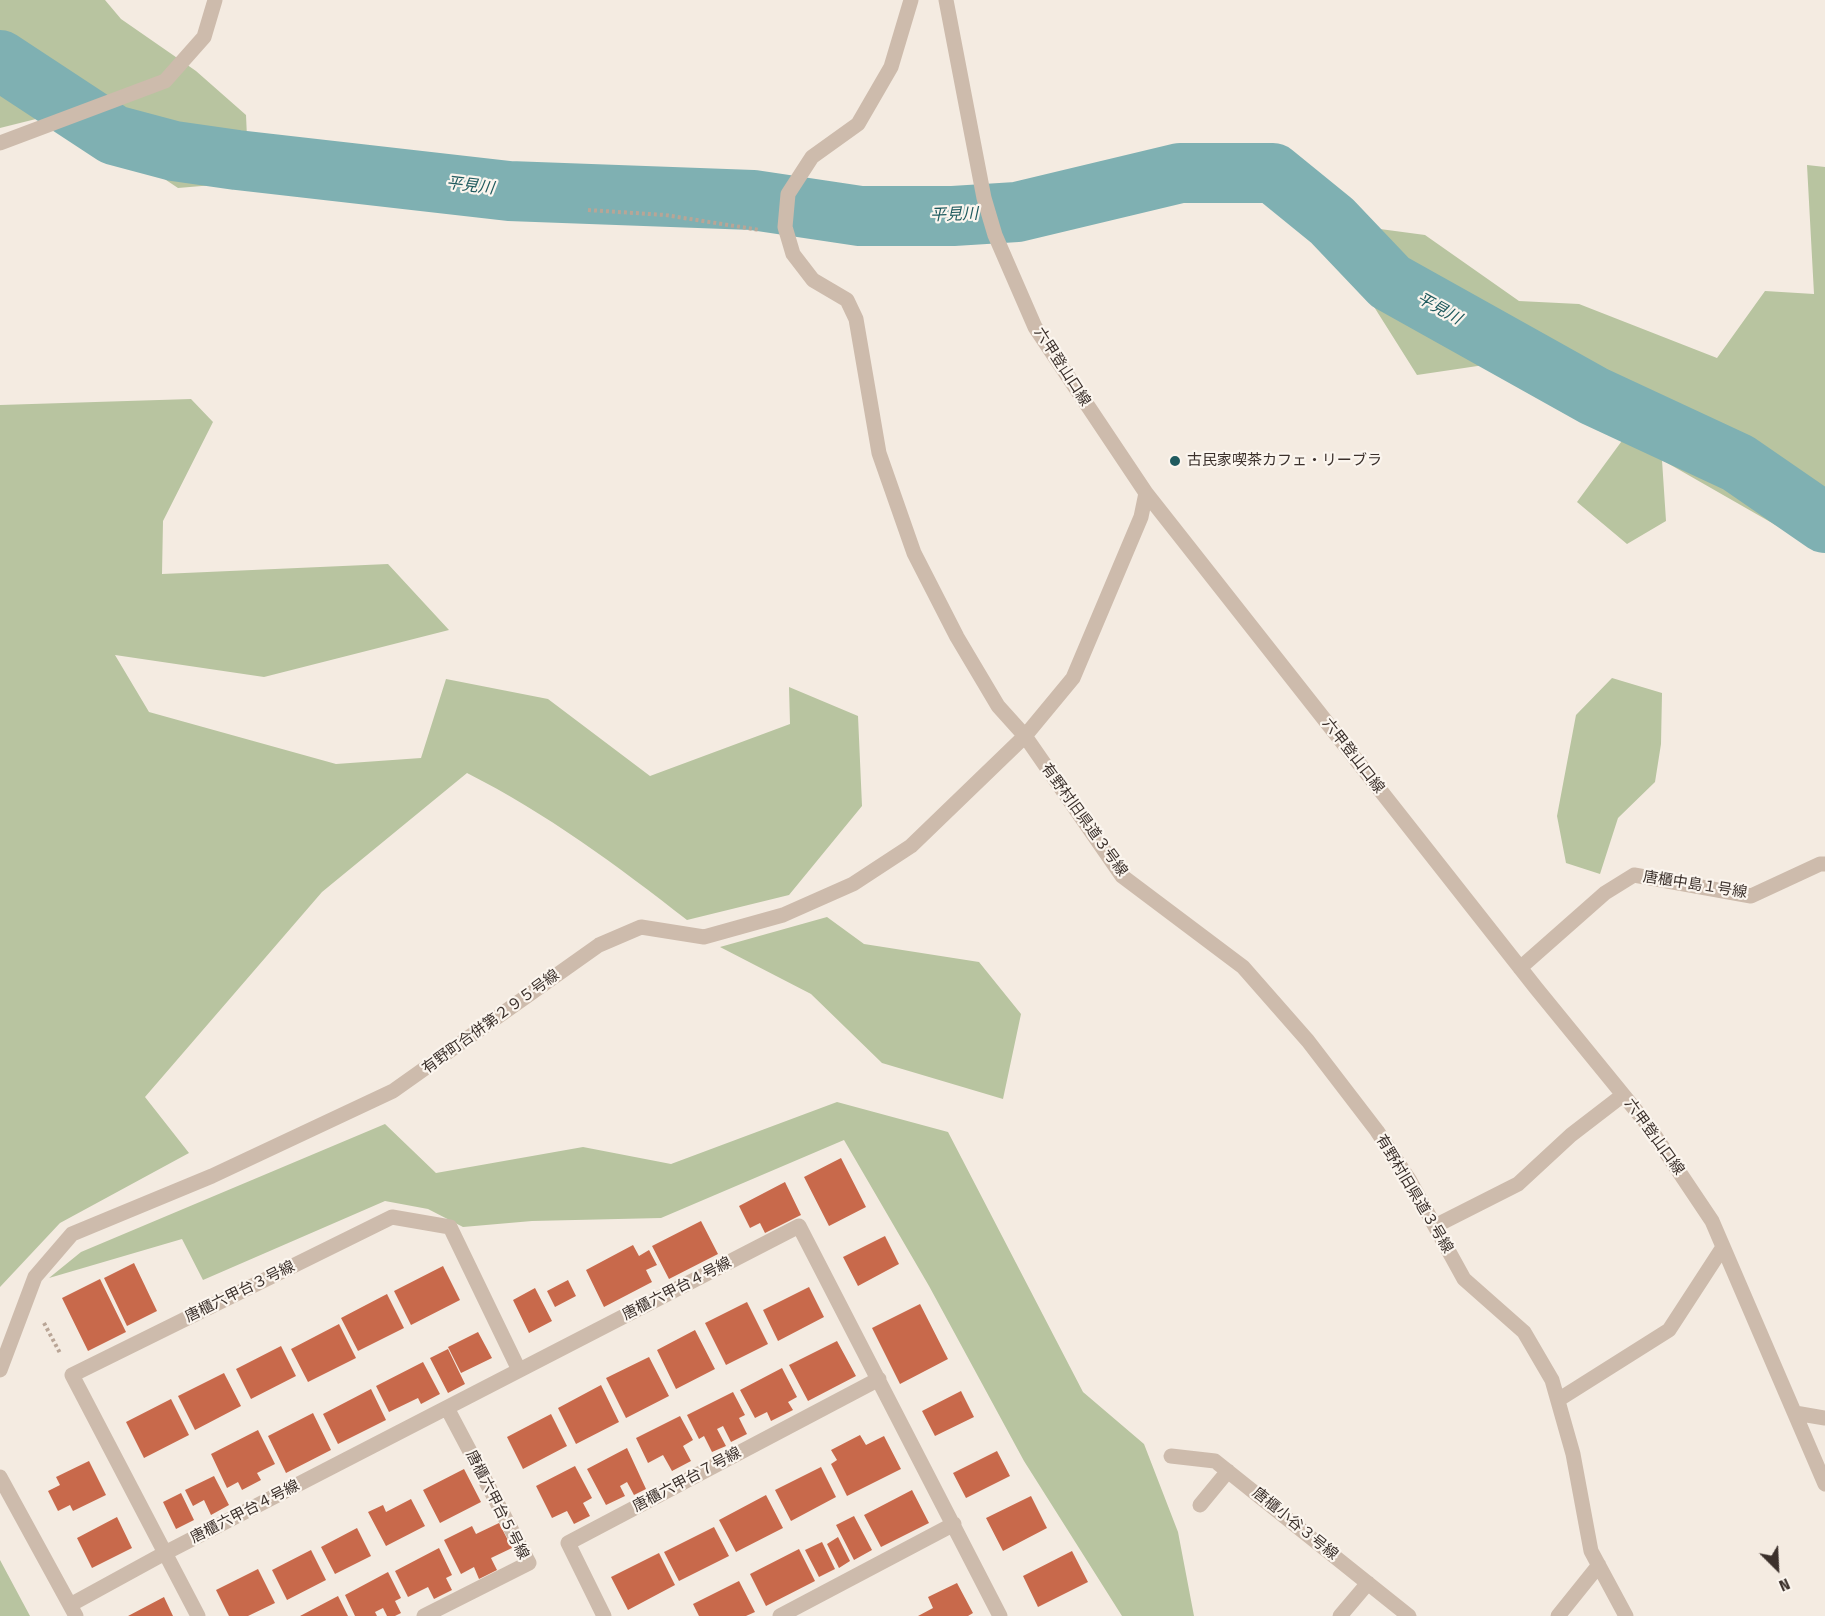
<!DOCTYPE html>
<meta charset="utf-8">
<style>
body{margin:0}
#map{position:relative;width:1825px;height:1616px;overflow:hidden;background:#f4ebe1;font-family:"Fira Sans Condensed",sans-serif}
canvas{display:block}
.north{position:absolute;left:1747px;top:1538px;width:60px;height:60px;-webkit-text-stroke:4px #fbf5ee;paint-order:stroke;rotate:156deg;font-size:16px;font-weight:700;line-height:24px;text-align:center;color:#3b302b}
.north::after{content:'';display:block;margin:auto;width:21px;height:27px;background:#3b302b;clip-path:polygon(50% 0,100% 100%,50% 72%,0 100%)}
</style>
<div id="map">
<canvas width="1825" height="1616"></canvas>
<div class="north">N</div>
</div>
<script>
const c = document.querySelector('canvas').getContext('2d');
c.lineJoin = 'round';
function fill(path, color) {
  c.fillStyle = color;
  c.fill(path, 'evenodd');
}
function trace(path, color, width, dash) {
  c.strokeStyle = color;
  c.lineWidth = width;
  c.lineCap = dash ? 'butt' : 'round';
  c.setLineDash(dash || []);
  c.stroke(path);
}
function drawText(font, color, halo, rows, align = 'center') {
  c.font = font + ' "Fira Sans Condensed","Noto Sans JP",sans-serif';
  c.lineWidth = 4.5;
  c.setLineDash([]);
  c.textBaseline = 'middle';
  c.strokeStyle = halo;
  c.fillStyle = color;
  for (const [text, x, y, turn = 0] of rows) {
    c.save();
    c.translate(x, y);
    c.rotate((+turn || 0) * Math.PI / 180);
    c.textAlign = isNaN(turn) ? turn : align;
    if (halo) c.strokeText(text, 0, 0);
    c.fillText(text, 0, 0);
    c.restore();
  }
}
const green = new Path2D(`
 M0,0H105L121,19L196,71L246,115L249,182L178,188L64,112L0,128Z
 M1807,165L1825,167V547L1786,531L1662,460L1666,521L1627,544L1577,502L1624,438L1491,364L1417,375L1320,221L1425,235L1519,301L1579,304L1717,358L1765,291L1814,294Z
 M191,399L213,422L163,521L162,574L388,564L449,630L264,677L115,655L149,712L336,764L421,758L446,679L548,699L650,776L790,724L789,687L858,716L862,806L789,895L687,920C618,866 546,813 467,773L322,892L145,1097L189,1153L60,1223L0,1287V405Z
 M1612,678L1662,693L1661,744L1655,782L1618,818L1600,874L1566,863L1557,816L1576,715Z
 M827,917L864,944L979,962L1021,1014L1003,1099L882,1063L811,994L720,947Z
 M837,1102L948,1132L1083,1392L1144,1444L1178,1532L1194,1616H1122L1024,1461L929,1286L844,1140L661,1218L532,1221L463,1227L428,1209L385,1201L203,1280L182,1239L49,1278L81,1252L385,1124L436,1173L583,1147L671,1164Z
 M0,1560L30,1616H0Z`);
const river = new Path2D(`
 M0,60L114,135L174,151L237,160L509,191L753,200L860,216H953L1017,212L1180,173H1273L1332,221L1390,282L1594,396L1738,463L1825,523`);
const building = new Path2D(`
 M841,1158L866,1207L829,1226L804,1177Z
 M785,1182L801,1215L765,1233L760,1223L750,1228L739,1206Z
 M701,1221L718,1254L669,1279L652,1246Z
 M885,1236L899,1264L858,1286L843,1257Z
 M633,1245L639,1256L649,1250L657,1265L646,1270L652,1282L604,1307L586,1270Z
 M134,1263L157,1311L127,1326L104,1278Z
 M443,1266L460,1300L411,1325L394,1291Z
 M100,1279L126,1332L88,1351L62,1298Z
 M568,1280L576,1296L555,1307L547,1291Z
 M809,1287L824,1317L778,1341L763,1310Z
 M535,1288L552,1321L529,1333L513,1300Z
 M387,1294L404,1328L358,1351L341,1318Z
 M747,1302L768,1344L726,1365L705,1323Z
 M920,1304L948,1359L900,1384L872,1328Z
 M339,1324L356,1358L308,1382L291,1349Z
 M695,1330L715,1369L676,1389L657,1350Z
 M478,1332L492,1358L461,1373L448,1347Z
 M837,1341L856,1376L808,1401L789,1365Z
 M281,1346L296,1376L251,1399L236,1369Z
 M448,1349L465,1384L448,1393L430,1358Z
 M649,1357L669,1396L626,1418L606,1378Z
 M423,1362L440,1394L421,1404L418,1398L389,1412L376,1386Z
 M782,1368L797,1397L788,1402L793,1410L771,1421L767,1412L755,1418L740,1390Z
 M224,1373L241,1406L195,1430L178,1396Z
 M601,1385L619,1422L576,1444L558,1408Z
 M371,1389L386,1420L338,1444L323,1414Z
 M961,1391L974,1417L935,1436L922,1411Z
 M733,1392L745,1415L739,1418L747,1434L731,1442L723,1426L717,1429L726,1446L712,1452L704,1436L699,1439L687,1415Z
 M171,1399L189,1435L144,1458L126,1422Z
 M313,1413L331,1450L286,1473L268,1436Z
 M551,1414L567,1446L523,1469L507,1437Z
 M680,1416L693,1440L683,1446L691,1461L672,1471L663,1455L648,1463L636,1438Z
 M258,1430L275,1464L257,1473L261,1480L242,1490L238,1482L227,1488L211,1454Z
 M860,1435L866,1445L884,1436L901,1469L847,1496L831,1464L837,1460L831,1450Z
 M627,1448L646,1489L634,1495L627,1482L620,1486L625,1496L606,1505L587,1469Z
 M997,1451L1010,1476L966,1498L953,1473Z
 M89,1461L106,1495L73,1511L70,1505L58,1511L48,1491L60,1485L56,1477Z
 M575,1466L592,1498L583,1503L590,1516L574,1524L567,1511L552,1518L536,1486Z
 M821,1467L836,1497L791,1521L775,1490Z
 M464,1469L481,1502L440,1523L423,1490Z
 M214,1476L229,1505L211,1515L204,1500L193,1506L185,1490Z
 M912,1490L929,1523L881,1547L864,1515Z
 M181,1493L194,1520L176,1529L163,1502Z
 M766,1495L783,1528L736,1552L719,1520Z
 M1031,1496L1047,1528L1003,1551L986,1518Z
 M411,1499L425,1526L386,1546L368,1512L383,1505L386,1512Z
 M854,1516L872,1550L854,1560L836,1525Z
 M117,1517L132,1548L92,1568L77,1538Z
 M499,1523L512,1548L491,1558L497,1570L479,1579L474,1567L461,1574L444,1540L472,1526L476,1534Z
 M714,1527L729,1556L679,1581L664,1552Z
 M357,1528L371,1556L335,1574L321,1547Z
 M838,1537L850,1561L839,1568L827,1544Z
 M822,1542L835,1569L819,1577L805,1550Z
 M439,1548L452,1575L446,1578L452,1590L434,1599L428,1587L408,1597L395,1571Z
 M799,1549L815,1581L766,1606L750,1574Z
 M311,1550L326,1580L287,1600L272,1570Z
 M1072,1551L1088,1582L1038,1607L1023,1576Z
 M659,1553L675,1585L628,1610L611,1577Z
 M258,1569L275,1603L248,1616H229L216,1590Z
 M388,1572L401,1598L395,1601L401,1613L395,1616H387L383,1608L375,1612L377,1616H355L345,1595Z
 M739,1581L755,1612L746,1616H699L693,1604Z
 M957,1583L973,1613L968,1616H918L933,1608L928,1597Z
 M338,1596L348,1616H300Z
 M164,1597L173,1616H128Z`);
const path = new Path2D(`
 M588,210L665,215L760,230
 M44,1323L60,1353`);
const street = new Path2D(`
 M911,0L891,67L858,124L812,157L788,194L785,227L793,254L813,280L847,300L856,319L879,453L914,553L957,637L998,706L1025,736L1122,876L1243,967L1308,1041L1377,1131L1410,1181L1464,1279L1524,1332L1552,1380L1573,1454L1591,1551L1626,1616
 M946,0L984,198L995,235L1035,327L1146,493L1536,988L1647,1124L1712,1221L1825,1484
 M0,143L165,81L204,37L215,0
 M1520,968L1605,893L1634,875L1751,896L1820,864H1825
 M1435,1226L1518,1184L1571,1135L1623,1095
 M0,1370L35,1277L72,1234L212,1176L393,1091L599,945L641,927L704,937L783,915L853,884L911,846L1025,736L1073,678L1141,517L1146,493
 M1558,1400L1669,1330L1723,1247
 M1795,1413L1825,1418
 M1171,1456L1215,1461L1409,1616
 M0,1477L76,1616
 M1200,1505L1228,1471
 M70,1605L165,1553L799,1226L1000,1616
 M198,1616L72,1375L392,1217L450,1227L519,1370
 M424,1616L529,1563L447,1408
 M604,1616L568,1543L879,1379
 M780,1616L954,1524
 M1340,1616L1368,1583
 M1558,1616L1599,1565`);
const markers = [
 [1175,461,6,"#1f5a5e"]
];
const streetNames = [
 ["六甲登山口線",1062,367,57],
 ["六甲登山口線",1353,756,52],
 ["有野村旧県道３号線",1084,820,54],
 ["唐櫃中島１号線",1695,885,9],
 ["有野町合併第２９５号線",491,1022,-36],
 ["六甲登山口線",1654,1137,54],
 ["有野村旧県道３号線",1414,1194,59],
 ["唐櫃六甲台４号線",677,1289,-27],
 ["唐櫃六甲台３号線",240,1292,-26],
 ["唐櫃六甲台７号線",687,1480,-28],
 ["唐櫃六甲台５号線",497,1505,63],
 ["唐櫃六甲台４号線",245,1512,-27],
 ["唐櫃小谷３号線",1295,1524,39]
];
const poiNames = [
 ["古民家喫茶カフェ・リーブラ",1187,461]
];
const waterNames = [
 ["平見川",470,186,7],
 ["平見川",954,215,-2],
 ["平見川",1439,309,29]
];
fill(green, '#b8c4a0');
trace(river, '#7fb0b2', 60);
fill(building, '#c8694b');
trace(path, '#b9a596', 4, [3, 3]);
trace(street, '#cdbbac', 15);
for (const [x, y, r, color] of markers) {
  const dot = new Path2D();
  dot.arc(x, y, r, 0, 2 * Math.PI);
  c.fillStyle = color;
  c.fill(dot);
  trace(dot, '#fbf5ee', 2);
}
drawText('15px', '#3b302b', '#fbf5ee', streetNames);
drawText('15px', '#3b302b', '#fbf5ee', poiNames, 'left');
drawText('italic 16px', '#1f5a5e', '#fbf5ee', waterNames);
</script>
